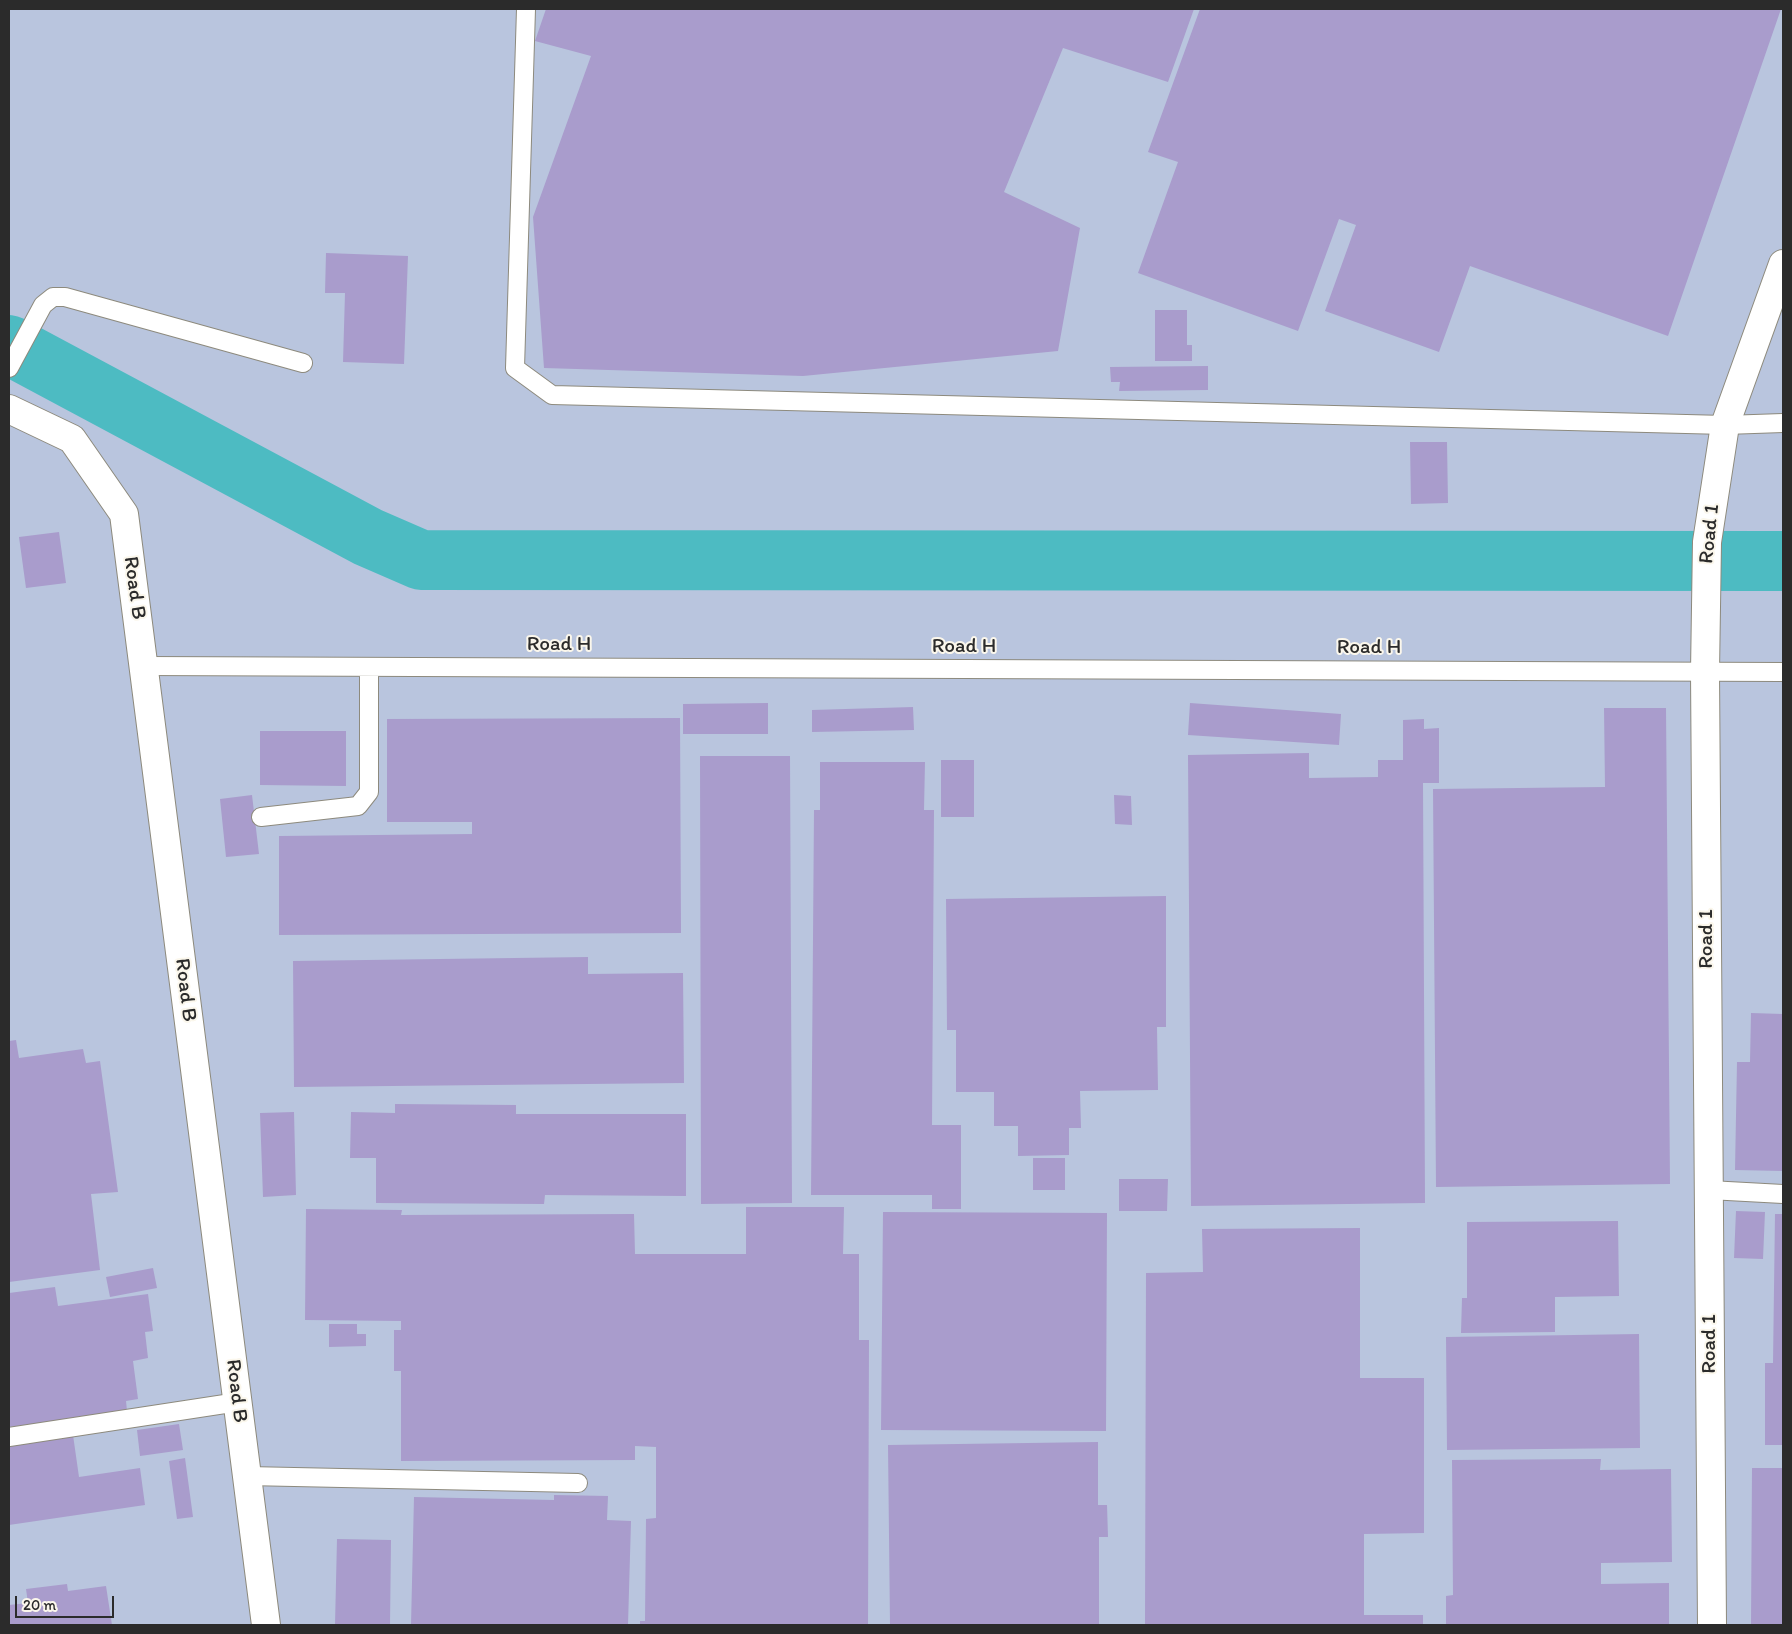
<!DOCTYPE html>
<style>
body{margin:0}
#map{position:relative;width:1792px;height:1634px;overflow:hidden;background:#efe9cf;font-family:Itim,sans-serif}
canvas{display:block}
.frame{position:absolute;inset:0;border:10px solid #2b2b2b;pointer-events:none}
.scale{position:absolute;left:15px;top:1596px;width:99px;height:22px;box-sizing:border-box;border:2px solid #2b2b2b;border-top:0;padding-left:6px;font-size:15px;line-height:18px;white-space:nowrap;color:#2b2b2b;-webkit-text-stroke:4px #fbf7ec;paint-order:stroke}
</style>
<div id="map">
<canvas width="1792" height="1634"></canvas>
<div class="frame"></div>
<div class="scale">20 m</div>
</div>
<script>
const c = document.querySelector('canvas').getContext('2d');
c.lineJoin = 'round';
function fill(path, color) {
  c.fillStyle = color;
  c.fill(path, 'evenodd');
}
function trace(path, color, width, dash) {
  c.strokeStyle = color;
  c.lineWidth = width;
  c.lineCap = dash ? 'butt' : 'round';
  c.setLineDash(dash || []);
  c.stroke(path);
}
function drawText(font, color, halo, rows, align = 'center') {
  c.font = font + ' Itim,sans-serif';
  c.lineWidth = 4;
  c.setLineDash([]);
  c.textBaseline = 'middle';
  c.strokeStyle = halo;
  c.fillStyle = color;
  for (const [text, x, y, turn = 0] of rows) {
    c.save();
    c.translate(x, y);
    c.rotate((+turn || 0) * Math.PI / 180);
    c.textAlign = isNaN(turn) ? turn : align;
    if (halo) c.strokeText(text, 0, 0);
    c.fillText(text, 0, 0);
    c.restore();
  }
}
const industrial = new Path2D(`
 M9,9H1783V1625H9Z`);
const river = new Path2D(`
 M9,345L368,537L421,560L1783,561`);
const building = new Path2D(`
 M546,9H1194L1168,82L1063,48L1004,192L1080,228L1058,351L803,376L544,368L533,217L591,56L535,41Z
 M1200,9H1781L1668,336L1470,266L1439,352L1325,311L1356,225L1339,219L1298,331L1138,273L1178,162L1148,152Z
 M326,253L408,256L404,364L343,362L345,293H325Z
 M1155,310H1187V345H1192V361H1155Z
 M1208,366V390L1119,391L1120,382H1111L1110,367Z
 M1410,442H1447L1448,503L1411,504Z
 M59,532L66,583L26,588L19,537Z
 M768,703V734H683V704Z
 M1190,703L1341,714L1339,745L1188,735Z
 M913,707L914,730L812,732V710Z
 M1604,708H1666L1670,1184L1436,1187L1433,789L1605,787Z
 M680,718L681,933L279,935V836L472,834V822H387V719Z
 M1424,719V729L1439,728V783H1423L1425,1203L1191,1206L1188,755L1309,753V778L1378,777V760H1403V720Z
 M260,731H346V786L260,785Z
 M700,756H790L792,1203L701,1204Z
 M941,760H974V817H941Z
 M820,762H925L924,810H934L932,1125H961V1209H932V1195H811L814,810H820Z
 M252,795L259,854L226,857L220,799Z
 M1114,795L1131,796L1132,825L1115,824Z
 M1166,896V1027H1157L1158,1090L1080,1091L1081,1128H1069V1155L1018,1156V1126H994V1092H956V1030H947L946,899Z
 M588,957V974L683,973L684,1083L294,1087L293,961Z
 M1751,1013L1783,1014V1171L1735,1170L1737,1062H1750Z
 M16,1040L19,1058L83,1049L86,1063L100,1061L118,1192L91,1194L100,1270L9,1282V1041Z
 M395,1104L516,1105V1114H686V1196L545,1195L544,1204L376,1203V1158H350L351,1112L395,1113Z
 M294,1112L296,1195L263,1197L260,1113Z
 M1033,1158H1065V1190H1033Z
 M1119,1179H1168L1167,1211H1119Z
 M746,1207H844L843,1254H859V1340H869L868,1625H640V1621H645L646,1519L656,1518V1447L635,1446V1460L401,1461V1371H394V1330H401V1321L305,1320L306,1209L402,1210L401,1215L634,1214L635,1254H746Z
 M1736,1211L1765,1212L1763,1259L1734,1258Z
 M883,1212L1107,1213L1106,1431L881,1430Z
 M1775,1214H1783V1445H1765V1363H1773Z
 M1618,1221L1619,1296L1555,1297V1332L1461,1333L1462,1298H1467V1222Z
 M1360,1228V1378H1424V1533L1364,1534V1615H1423V1625H1145L1146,1273L1203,1272L1202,1229Z
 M153,1268L157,1288L110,1297L106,1277Z
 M55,1287L58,1306L148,1294L153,1331L145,1332L148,1358L133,1361L138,1399L126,1401L127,1411L9,1427V1293Z
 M329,1324H357V1334H366V1346L329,1347Z
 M1639,1334L1640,1448L1447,1450L1446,1337Z
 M179,1424L183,1450L140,1456L137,1430Z
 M73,1435L79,1477L140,1468L145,1505L9,1525V1444Z
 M1098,1442V1505H1107L1108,1537H1099V1625H890L888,1445Z
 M185,1458L193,1517L177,1519L169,1461Z
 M1601,1459L1600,1470L1671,1469L1672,1562L1601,1563V1584L1669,1583V1625H1446V1596L1453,1595L1452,1460Z
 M1752,1468H1783V1625H1751Z
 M554,1495L608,1496L607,1520L631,1521L628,1625H411L414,1497L554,1500Z
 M337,1539L391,1540L390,1625H335Z
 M67,1584L68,1591L106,1586L112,1625H9V1605L28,1603L26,1589Z`);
const service = new Path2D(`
 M526,9L515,368L552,395L1725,425L1783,423
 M9,368L43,305L53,297H65L303,363
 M144,666L1783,672
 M261,817L358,806L369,792V667
 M1709,1190L1783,1194
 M9,1437L238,1402
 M247,1476L578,1483`);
const minor = new Path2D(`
 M9,409L72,439L124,514L266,1625
 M1712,1625L1705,672L1707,542L1725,425L1783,264`);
const streetNames = [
 ["Road 1",1710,534,-84],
 ["Road B",134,588,82],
 ["Road H",559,645],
 ["Road H",964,647],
 ["Road H",1369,648],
 ["Road 1",1707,939,-90],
 ["Road B",185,990,83],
 ["Road 1",1710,1344,-90],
 ["Road B",236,1391,83]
];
fill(industrial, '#b9c5de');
trace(river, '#4dbbc2', 60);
fill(building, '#a99ccc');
trace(service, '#8d8a7d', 20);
trace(minor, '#8d8a7d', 30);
trace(service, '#fff', 18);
trace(minor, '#fff', 28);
drawText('21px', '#2b2b2b', '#fbf7ec', streetNames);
</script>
